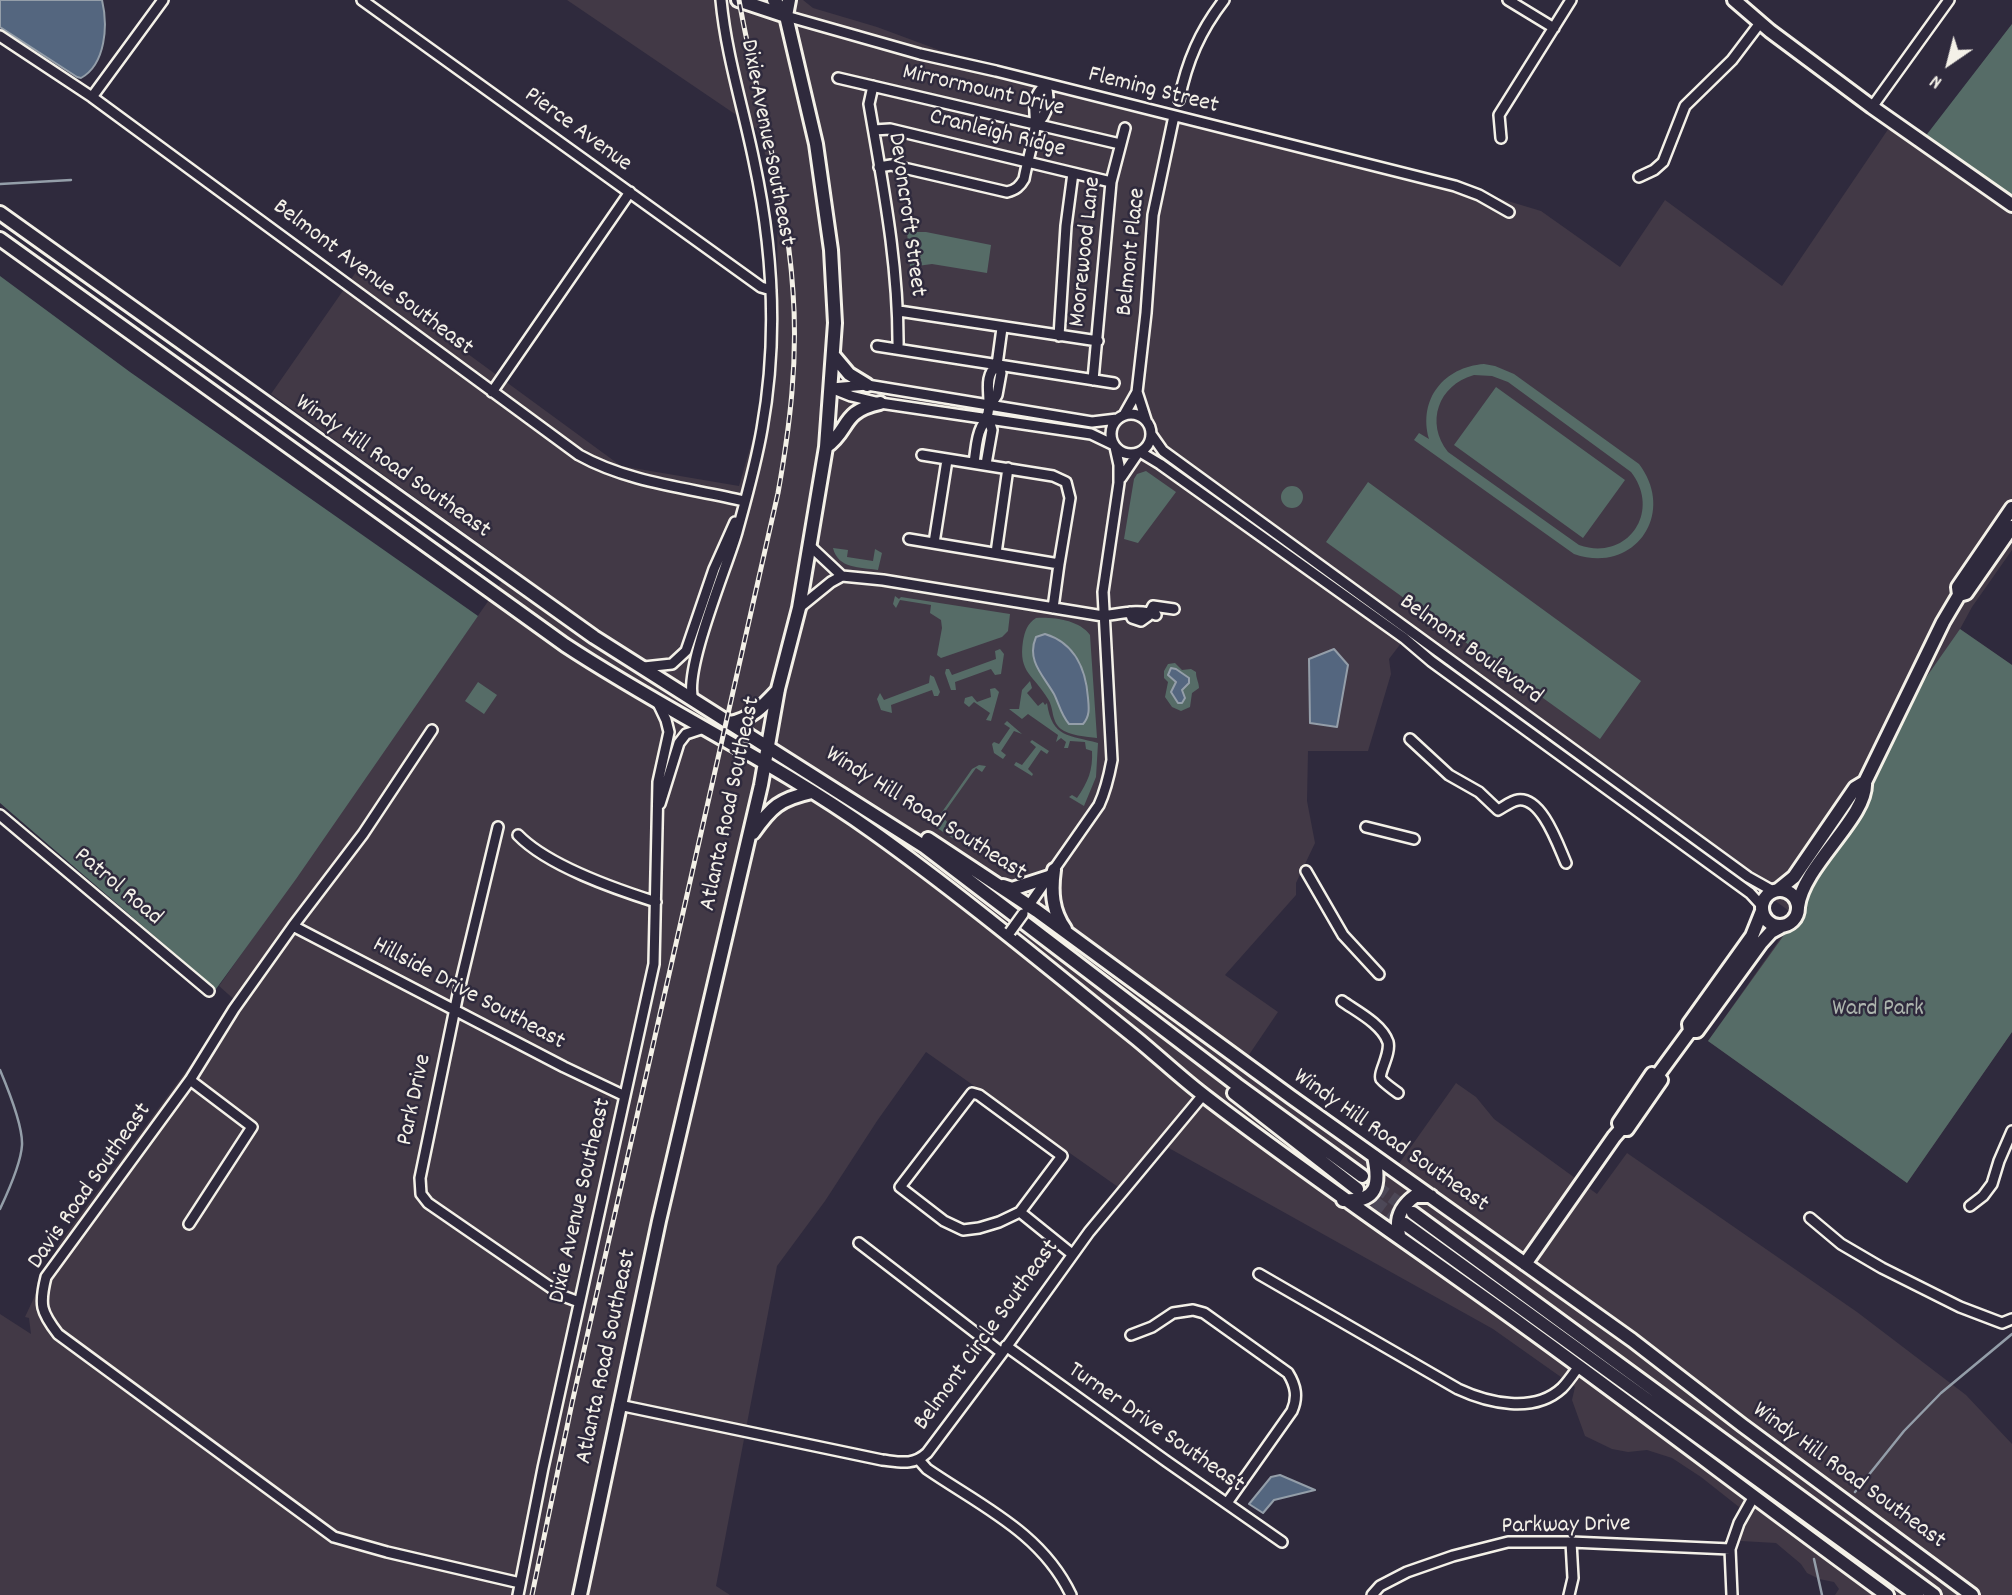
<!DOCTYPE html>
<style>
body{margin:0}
#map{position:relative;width:2012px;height:1595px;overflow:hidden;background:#2f2a3d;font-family:Dekko,sans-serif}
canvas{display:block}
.north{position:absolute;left:1914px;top:28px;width:70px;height:70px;-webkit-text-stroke:5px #2f2a3d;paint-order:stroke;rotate:215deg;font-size:19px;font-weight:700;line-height:28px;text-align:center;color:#f4f1e8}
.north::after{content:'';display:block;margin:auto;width:24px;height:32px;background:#f4f1e8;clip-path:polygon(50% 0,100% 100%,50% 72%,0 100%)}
</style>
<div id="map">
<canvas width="2012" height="1595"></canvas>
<div class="north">N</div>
</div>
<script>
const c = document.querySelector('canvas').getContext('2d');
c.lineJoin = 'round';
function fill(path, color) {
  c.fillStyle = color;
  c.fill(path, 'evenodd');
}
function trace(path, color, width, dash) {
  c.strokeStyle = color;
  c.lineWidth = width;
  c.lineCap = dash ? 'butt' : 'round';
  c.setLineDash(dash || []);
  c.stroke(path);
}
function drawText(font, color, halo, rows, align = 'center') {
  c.font = font + ' Dekko,sans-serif';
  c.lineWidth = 5;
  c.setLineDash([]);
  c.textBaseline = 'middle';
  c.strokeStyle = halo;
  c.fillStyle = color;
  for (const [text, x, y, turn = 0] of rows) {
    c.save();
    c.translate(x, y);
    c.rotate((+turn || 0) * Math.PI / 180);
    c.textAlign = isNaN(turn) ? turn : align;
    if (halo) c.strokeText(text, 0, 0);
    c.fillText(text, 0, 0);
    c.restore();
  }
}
const built = new Path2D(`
 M567,0H803L813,8L877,27L939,50L1325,146L1541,211L1620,267L1665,200L1782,286L1893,122L1922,142L2012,24V550L1972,607L1960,629L2012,665V1032L1907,1183L1708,1041L1796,916L1408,634L1389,659L1391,674L1368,751H1308L1307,801L1315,843L1296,883V895L1225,975L1278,1012L1240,1068L1391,1175L1456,1083L1476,1097L1494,1119L1597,1194L1627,1153L1857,1312L1966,1395L2012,1444V1595H1835L1839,1589L1834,1582L1819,1579L1807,1573L1801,1564L1776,1543L1741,1541L1739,1507L1701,1477L1672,1458L1647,1450L1628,1452L1612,1449L1585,1436L1572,1400L1575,1387L1493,1329L1167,1147L1128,1194L926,1052L877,1121L825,1201L777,1266L716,1586L730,1595H0V1314L31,1334L29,1318L25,1317L60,1242L237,1002L219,986L512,567L271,394L356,272L621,466L739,486L778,352L777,190L757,129Z`);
const green = new Path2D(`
 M2012,24V204L1921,142Z
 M907,232H926L991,245L987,273L932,264L910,267Z
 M0,276L130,372L478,616L296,879L216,989L0,803Z
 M1484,364L1495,366L1514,374L1639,464C1677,514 1634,575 1574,554L1414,440L1419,433L1429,439C1418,399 1444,367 1484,364ZM1474,375L1492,376L1508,382L1631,472C1662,512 1627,562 1579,545L1448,452C1425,423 1438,385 1474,375Z
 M1496,387L1625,480L1583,538L1454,445Z
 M1146,471L1176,492L1138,543L1124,539L1134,479L1137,474Z
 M1368,482L1641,681L1600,739L1326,542Z
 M1281 497a11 11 0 1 1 22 0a11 11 0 1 1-22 0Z
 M833,548L848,550L847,557L873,561L875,549L882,553L878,570C860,567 838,569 833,548Z
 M895,596L899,599L901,597L1010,614L1008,631L1002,637L941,658L937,655L942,628L941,620L930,613L931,605L900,600L896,608L893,604Z
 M1036,618C1054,617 1079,620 1090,635L1097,738C1087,737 1068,735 1061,729C1051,721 1054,708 1048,699C1034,675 1018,673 1023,641C1025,631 1027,624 1036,618Z
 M1960,629L2012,665V1032L1907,1183L1708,1041L1797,917L1888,732Z
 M1000,649L1004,654L1001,674L995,675L991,669L955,682L956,690H951L945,673L946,669H949L952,675L996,659L995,651Z
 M1175,663L1182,670L1191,669L1196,672C1196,679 1199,682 1199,688L1192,693L1190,707L1181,711L1172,707L1165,697L1168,682L1164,678V671L1168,664Z
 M930,675L934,677L940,692L938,696H934L932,690L891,705L892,713L881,710L877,699L880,693L884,700L929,683Z
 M1030,681L1032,688L1027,693L1038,706L1043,702L1045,705L1047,703C1052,738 1069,735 1098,743L1096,777L1084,806L1069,797L1072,795L1077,798C1088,782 1093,770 1092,751L1086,749L1085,742L1070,741L1068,748H1064L1066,742L1061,738L1056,742L1058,735L1028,714L1022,719L1009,709H1019L1022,690Z
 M478,682L497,695L484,714L465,701Z
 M995,688L999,692L991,721L986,720L990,713L974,702L969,707L964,703L965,698L972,696L977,702L991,697L990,689Z
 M1007,721L1022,734L1014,731L1001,751L1006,755L1003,759L994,753L992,744L994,742L999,744L1010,728L1004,724Z
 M1032,740L1049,751L1047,754L1041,750L1028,769L1033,774L1032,776L1014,765L1016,762L1022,765L1036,747L1030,742Z
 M979,765L986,766L982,772L976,768L942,816L947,822L945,826L961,835L957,841L934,826L935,822L972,769Z`);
const water = new Path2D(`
 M0,0H102C108,25 106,64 81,78L77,77L0,27Z
 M1045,634C1075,643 1086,670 1088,698C1089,708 1090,716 1083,724H1069C1061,715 1059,704 1054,694C1043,675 1026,660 1036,637Z
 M1334,649L1348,665L1337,727L1310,723L1309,659Z
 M1171,668L1176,669L1189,678V683L1182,690L1185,698L1182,703H1178L1171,692L1176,682L1168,675Z
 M1280,1475L1315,1490L1274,1500L1263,1513L1249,1504L1271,1477Z`);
const stream = new Path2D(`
 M0,184L71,180
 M0,1070C8,1089 23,1125 22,1145C21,1164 8,1192 0,1209
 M1855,1492L1904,1431L1941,1393L2012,1334
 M1814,1559L1822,1595`);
const secondaryTunnel = new Path2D(`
 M1362,1176L1413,1213
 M1360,1191L1405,1224`);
const street = new Path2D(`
 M362,0L761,287L771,290
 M1508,0L1554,28
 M786,16L920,54L996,71L1455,186L1479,195L1509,212
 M0,36L92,97L579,455C629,483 690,488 744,501
 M838,78L1120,144
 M873,86L869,104C883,186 899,266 898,349
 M92,97L163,0
 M1179,100C1187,61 1200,31 1224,0
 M1872,107L1949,0
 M874,130L890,129L1111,182
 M1501,138L1499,115L1571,0
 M879,167L891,165L1007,192C1016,190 1020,186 1024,179C1027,162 1033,145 1035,127C1037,110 1029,100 1045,85C1051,98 1048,115 1036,124
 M1639,177L1654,170L1663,162L1685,106L1732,60L1760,23
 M899,311L1098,341
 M1059,336L1066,226L1073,173
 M877,346L1114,383
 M1093,380L1111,182L1125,128
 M831,388L851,396L880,403L1091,434L1114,445
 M832,388L867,385L1092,422L1117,419
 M492,392L630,192
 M1137,392L1146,420
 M990,406L997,395L1001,373L997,365L1002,328
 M1111 434a20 20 0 1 1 40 0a20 20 0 1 1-40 0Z
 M1124,415L1137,392L1146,313L1153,215L1174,116
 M1151,434L1163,451L1748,877L1773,891
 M1140,452L1160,464L1404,638L1431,661L1750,893L1762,906
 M974,462C976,452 976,438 981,428C983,423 987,420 988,413C992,396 982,378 997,365
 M986,464L992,430L988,417
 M1121,478L1138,453
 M909,539L1059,564L1070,498L1066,482L1053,476L922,455
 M934,543L947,460
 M810,546L842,576L883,580L1103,616C1120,614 1139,608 1156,615
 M996,553L1008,468
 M799,608L831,582L842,576
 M1053,608L1059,564
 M1130,612L1132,618L1141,621L1148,616L1153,606L1174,609
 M644,667L672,664L686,651L714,569L735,522
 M693,700C683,670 727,567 737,532C746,499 756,464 762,429C778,340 773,249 754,161C743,107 726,54 721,0
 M432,730L363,834L293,926L234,1009L190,1080L46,1277C39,1305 41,1312 58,1334L334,1537L387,1552L520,1583
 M1410,739L1449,775L1479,792L1498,810C1504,807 1511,801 1518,800C1542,797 1558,845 1566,863
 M660,804L679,743L686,734L704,728
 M0,815L209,991
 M498,827L458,994L420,1178L421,1194L428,1203L563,1296L579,1302
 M1366,827L1414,839
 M518,835C548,866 615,889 656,902
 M1306,871L1343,935L1379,974
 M1027,908L1099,805C1106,790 1109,776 1112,760L1103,592L1119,483V465L1115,447
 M293,926L564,1067L625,1096
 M1342,1001C1356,1011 1382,1024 1388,1042C1391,1054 1378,1073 1381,1079C1385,1084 1393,1089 1398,1093
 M972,1093L979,1095L1062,1156L1020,1212L999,1222L979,1228L963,1230L944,1221L900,1187Z
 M1970,1206L1983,1196L1992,1184L1999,1161L2012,1131
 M1020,1212L1072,1254
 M1810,1218L1841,1244L1882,1268L1960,1307L2002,1323L2012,1319
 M189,1224L252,1127L190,1080
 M859,1243L1002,1353
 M1259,1274L1458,1389C1488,1403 1534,1414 1562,1388C1568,1382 1574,1373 1579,1366
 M1131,1335L1152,1327L1173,1313L1193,1310L1204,1313L1288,1373C1296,1386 1298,1397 1292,1411L1227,1503
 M1006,1346L1166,1461L1282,1542
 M619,1405L882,1460C900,1462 913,1466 927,1453L1002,1353L1089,1232L1203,1095
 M919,1460L927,1469C981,1506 1042,1533 1071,1595
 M518,1595L543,1468L654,964L658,782L669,732L666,720L657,701
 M1372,1595L1380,1586L1407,1572L1453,1556L1508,1542H1571L1730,1549
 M1569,1595L1573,1578L1571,1542
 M1732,1595L1730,1549L1739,1523L1753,1498`);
const secondary = new Path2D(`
 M738,0L786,16
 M774,0L786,16
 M1734,0L1770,31L1872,107L2012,205
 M0,213L594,637L925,847L1237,1085L1362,1176
 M0,239L565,645C665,711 775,762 873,832C964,897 1050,969 1137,1039C1160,1058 1182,1079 1206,1097C1310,1177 1419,1250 1525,1327C1647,1415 1766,1507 1887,1595
 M833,355L849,374L867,385
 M826,447C851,429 840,412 880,403
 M1959,595L1958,587L2012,508
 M730,723C752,719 764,705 778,690
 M753,833C771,807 780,799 812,792
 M928,839L1037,911L1291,1097L1632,1340L1742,1425L1972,1595
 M1054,870C1051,891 1052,911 1065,929
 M1003,886L1012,889L1049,877
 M1778,890L1794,877L1855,788L1865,782
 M1762 908a18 18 0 1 1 36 0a18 18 0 1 1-36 0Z
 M1798,907C1803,865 1868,817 1865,782L1943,622L1959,595L1966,593L2012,527
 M1690,1031H1697L1761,943L1771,932L1782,926
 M1234,1093L1357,1189
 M1621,1129L1619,1123L1652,1074L1657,1076L1690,1031L1689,1024L1752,936L1762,911
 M1343,1200C1378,1203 1380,1184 1374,1156
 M1413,1213L1934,1595
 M1405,1224L1917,1595
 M1399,1235C1395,1218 1401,1206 1415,1196H1431
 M1525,1264L1614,1137L1621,1129H1627L1661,1080L1657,1076
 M580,1595L659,1221L761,785L778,689L799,608L826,447L835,323L831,250L816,144L786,16L789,0`);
const rail = new Path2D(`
 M532,1595L572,1403L778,493C790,426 798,360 793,292C787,193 756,97 739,0`);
const streetBridge = new Path2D(`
 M1010,932L1023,914`);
const streetNames = [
 ["Mirrormount Drive",983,92,13],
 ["Fleming Street",1153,92,14],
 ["Pierce Avenue",577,131,36],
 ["Cranleigh Ridge",997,135,14],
 ["Dixie Avenue Southeast",766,143,79],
 ["Devoncroft Street",905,215,82],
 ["Moorewood Lane",1087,252,-84],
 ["Belmont Place",1133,252,-84],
 ["Belmont Avenue Southeast",372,279,37],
 ["Windy Hill Road Southeast",392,468,35],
 ["Belmont Boulevard",1470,651,36],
 ["Atlanta Road Southeast",732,804,-78],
 ["Windy Hill Road Southeast",925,815,32],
 ["Patrol Road",117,888,40],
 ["Hillside Drive Southeast",468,995,28],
 ["Park Drive",416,1100,-78],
 ["Windy Hill Road Southeast",1390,1142,35],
 ["Davis Road Southeast",91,1187,-55],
 ["Dixie Avenue Southeast",582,1201,-77],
 ["Belmont Circle Southeast",988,1336,-54],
 ["Atlanta Road Southeast",608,1357,-78],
 ["Turner Drive Southeast",1155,1429,35],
 ["Windy Hill Road Southeast",1848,1477,36],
 ["Parkway Drive",1566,1527,-1]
];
const parkNames = [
 ["Ward Park",1878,1011]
];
fill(built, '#423946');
fill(green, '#566c67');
fill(water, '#54667f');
trace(water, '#949ea9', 2);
trace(stream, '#949ea9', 2.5);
trace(secondaryTunnel, '#4d4857', 12, [12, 6]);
trace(street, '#f4f1e8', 14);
trace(secondary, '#f4f1e8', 18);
trace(street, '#2f2a3d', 9);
trace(secondary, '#2f2a3d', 12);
trace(rail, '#f4f1e8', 5);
trace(rail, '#2f2a3d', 2.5, [8]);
trace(streetBridge, '#f4f1e8', 14, []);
trace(streetBridge, '#2f2a3d', 9);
drawText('24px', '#f4f1e8', '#2f2a3d', streetNames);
drawText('24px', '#adb5ae', '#2f2a3d', parkNames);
</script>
